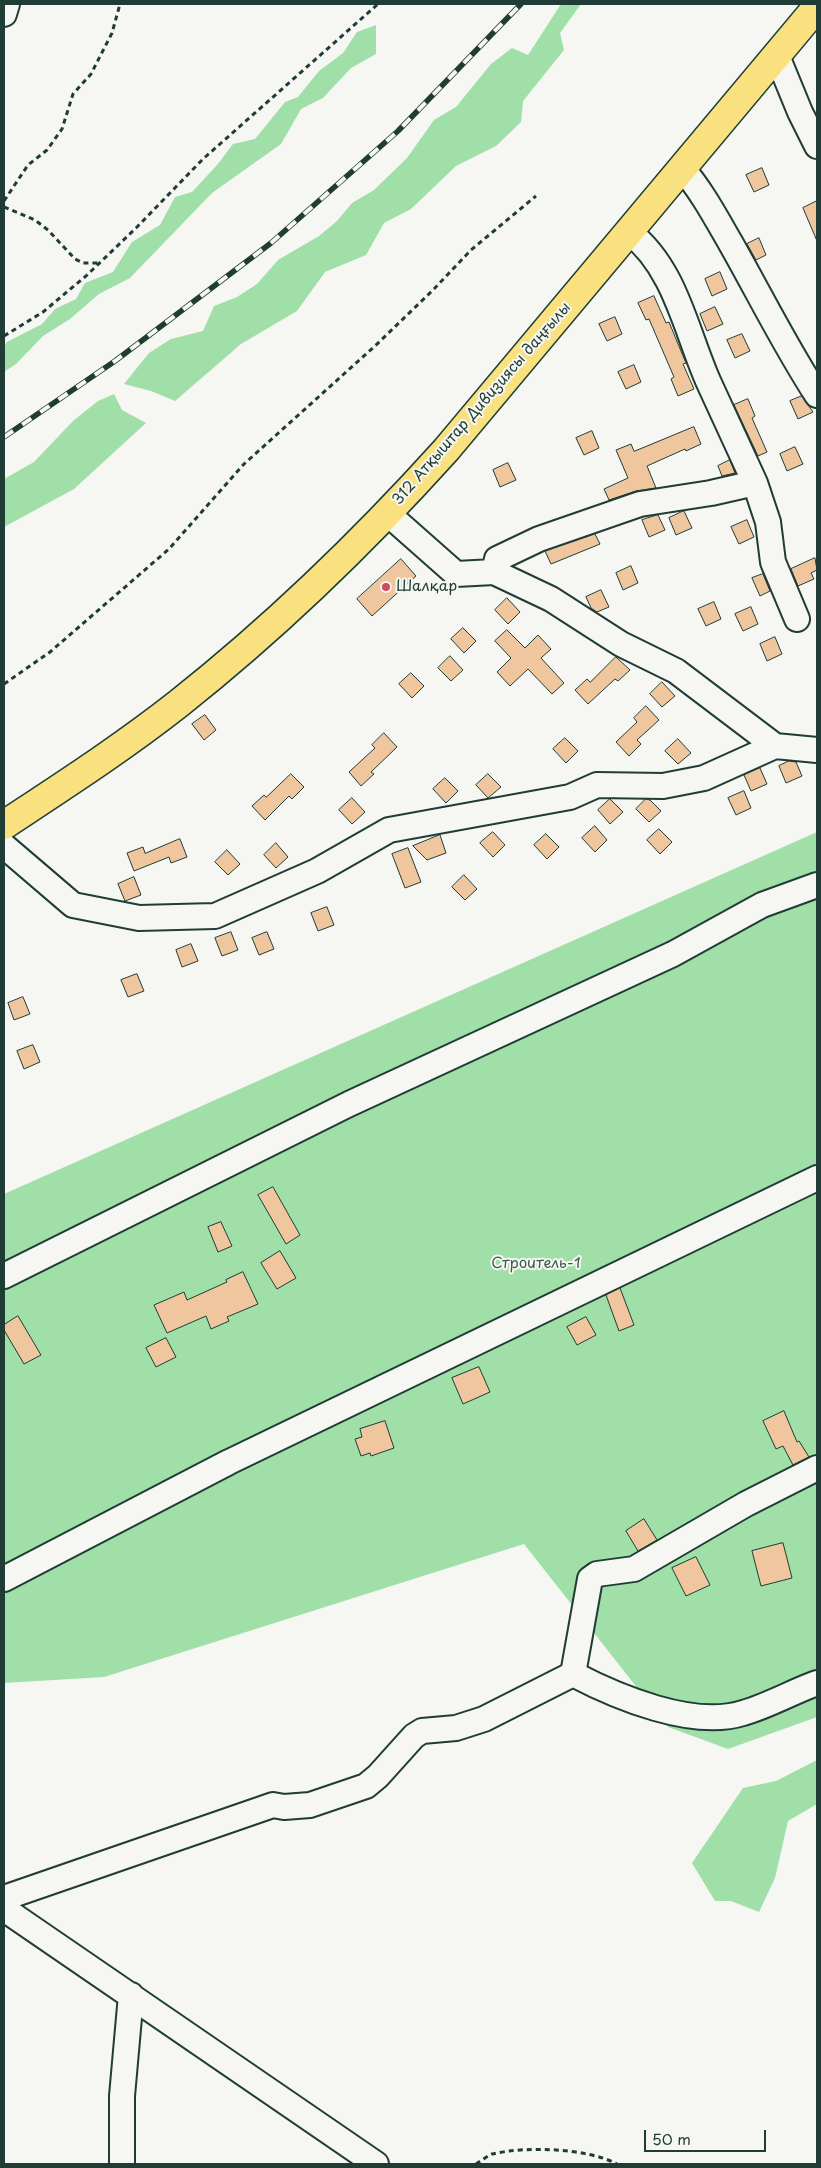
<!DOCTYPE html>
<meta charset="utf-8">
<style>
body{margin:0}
#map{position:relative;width:821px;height:2168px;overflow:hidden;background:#f6f6f2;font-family:"Playpen Sans",sans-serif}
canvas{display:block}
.frame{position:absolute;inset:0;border:5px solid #1f3d34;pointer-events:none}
.scale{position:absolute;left:644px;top:2130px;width:122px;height:22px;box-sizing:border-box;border:2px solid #1f3d34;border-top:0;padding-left:6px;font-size:15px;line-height:18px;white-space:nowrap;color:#1f3d34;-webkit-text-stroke:4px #f6f6f2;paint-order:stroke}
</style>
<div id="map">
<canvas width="821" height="2168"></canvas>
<div class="frame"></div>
<div class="scale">50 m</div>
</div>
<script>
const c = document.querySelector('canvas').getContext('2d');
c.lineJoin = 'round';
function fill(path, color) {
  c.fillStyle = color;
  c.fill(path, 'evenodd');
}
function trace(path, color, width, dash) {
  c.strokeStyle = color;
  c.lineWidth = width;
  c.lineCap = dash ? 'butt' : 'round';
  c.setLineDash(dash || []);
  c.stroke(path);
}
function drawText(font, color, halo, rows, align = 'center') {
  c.font = font + ' "Playpen Sans",sans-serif';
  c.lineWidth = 4;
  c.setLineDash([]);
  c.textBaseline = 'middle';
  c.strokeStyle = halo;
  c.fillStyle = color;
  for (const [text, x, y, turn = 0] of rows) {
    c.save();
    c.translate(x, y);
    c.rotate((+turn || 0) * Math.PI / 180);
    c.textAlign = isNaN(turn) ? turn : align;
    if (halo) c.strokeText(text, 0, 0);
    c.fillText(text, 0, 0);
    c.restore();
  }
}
const green = new Path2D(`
 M561,4H581L560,33L564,50L523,101L521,122L496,146L456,166L411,209L384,223L366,255L325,272L297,311L241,344L175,401L151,391L124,384L149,353L171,339L203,331L214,306L237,297L257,284L278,260L319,236L337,221L352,203L374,190L407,158L434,120L456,107L491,64L512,48L528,55Z
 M376,25V54L351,68L323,98L301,109L281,144L212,193L130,278L99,294L70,319L43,336L16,364L4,372V346L7,342L42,324L55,309L76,299L85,283L113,272L132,242L160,225L175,197L192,192L217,165L233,144L255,139L285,102L298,97L319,71L343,53L357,32Z
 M114,394L122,410L146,423L74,489L4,527V479L34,462L73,421L98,401Z
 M817,832V1717L728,1749L668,1727L524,1544L104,1677L4,1683V1194Z
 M817,1760V1804L788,1821L775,1878L759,1912L731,1901H715L692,1863L743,1788L776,1781Z`);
const building = new Path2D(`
 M762,168L769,185L754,192L746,175Z
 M817,201V241L803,208Z
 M759,238L766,255L756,260L747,244Z
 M720,272L727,289L712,296L705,279Z
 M654,296L666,323L669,322L676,339L686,363L683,364L694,389L678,396L671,379L674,377L649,319L646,320L638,303Z
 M715,307L723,324L707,331L700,314Z
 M615,317L622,334L607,341L599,324Z
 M742,334L750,351L735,358L727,340Z
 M634,365L641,382L626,389L618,372Z
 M802,396L813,412L798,419L790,401Z
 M748,399L755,416L752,418L767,452L758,456L734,405Z
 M694,427L701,444L686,451L685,449L647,466L656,488L636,491L609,500L604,489L628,478L616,450L631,444L634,451Z
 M592,431L599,448L584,455L576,438Z
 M795,447L803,464L787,471L780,454Z
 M730,460L735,473L722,476L718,466Z
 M508,463L516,480L500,487L493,470Z
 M684,511L692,528L676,535L669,518Z
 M658,515L665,530L649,537L642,520Z
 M747,520L754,537L739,544L731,527Z
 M595,534L600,544L551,564L545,551Z
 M815,558L817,570L811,573L814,579L798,586L791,569Z
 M401,559L416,576L372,616L357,599Z
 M631,566L638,583L623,590L616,573Z
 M763,574L770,591L760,596L752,578Z
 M601,590L609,607L597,612L591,608L586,597Z
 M507,598L520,612L508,624L495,610Z
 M714,602L721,619L706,626L698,609Z
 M751,607L758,624L743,631L735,614Z
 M463,628L476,641L464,653L451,639Z
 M507,630L525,648L538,635L551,649L541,658L564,683L552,694L528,669L510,686L497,672L511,658L495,641Z
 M775,637L782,654L767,661L760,644Z
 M450,656L463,670L451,681L438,668Z
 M616,657L630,670L618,681L615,679L588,704L575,690L587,679L590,682Z
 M411,673L424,686L412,698L399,684Z
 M662,682L675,696L662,707L650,694Z
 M646,706L659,720L637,740L641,744L629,756L616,742L637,722L634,718Z
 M205,715L216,730L204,740L192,724Z
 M384,733L397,747L371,772L374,774L361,786L349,772L375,748L372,745Z
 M565,738L578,751L566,763L553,749Z
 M678,739L691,753L678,764L665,751Z
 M789,761L796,762L802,776L786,783L779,766Z
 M760,768L767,784L751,791L744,775Z
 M291,774L304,787L292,799L289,796L265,820L252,806L264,795L266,797Z
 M488,774L501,787L488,798L476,785Z
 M445,778L458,791L446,803L433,789Z
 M744,791L751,808L736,815L728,798Z
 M352,798L365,812L352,824L339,810Z
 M610,799L623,812L610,824L598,810Z
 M646,799L650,800L661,811L649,822L636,809Z
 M595,826L607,840L595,852L582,838Z
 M659,829L672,842L660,854L647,840Z
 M493,832L505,845L493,857L480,843Z
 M546,834L559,847L547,859L534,845Z
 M440,835L446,853L427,860L413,846Z
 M180,839L187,857L171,863L169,857L134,871L127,853L143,847L145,853Z
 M276,843L288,857L276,868L264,855Z
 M408,848L421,882L405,888L392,854Z
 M227,850L240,864L228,875L215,862Z
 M464,875L477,889L465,900L452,887Z
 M134,877L141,895L125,901L118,884Z
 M327,907L334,925L318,931L311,913Z
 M231,932L238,950L222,956L215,938Z
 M267,932L274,949L259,955L252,938Z
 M191,944L198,961L182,967L176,950Z
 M137,974L144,991L128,997L121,980Z
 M23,997L30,1014L14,1020L8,1003Z
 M33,1045L40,1062L24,1069L17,1051Z
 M273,1187L300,1235L286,1244L258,1195Z
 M221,1222L232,1246L218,1252L208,1227Z
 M280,1251L296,1278L277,1289L261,1263Z
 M243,1272L258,1304L227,1317L229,1321L211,1329L206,1316L167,1333L154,1305L184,1292L187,1300L227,1282L226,1280Z
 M620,1288L634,1325L619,1331L606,1295Z
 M18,1316L41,1355L24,1364L4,1330V1325Z
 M586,1317L596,1335L577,1345L567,1327Z
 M166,1338L176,1357L156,1367L146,1348Z
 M479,1367L490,1392L463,1404L452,1378Z
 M784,1411L797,1442L799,1441L809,1457L793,1465L783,1446L776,1449L763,1421Z
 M385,1421L394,1448L371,1456L370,1453L361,1456L355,1439L362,1437L360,1429Z
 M644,1519L657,1540L638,1551L626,1531Z
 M783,1543L792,1578L761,1586L752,1551Z
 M696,1557L710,1585L686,1596L672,1568Z`);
const path = new Path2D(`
 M4,201L28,165L47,150L62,129L73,94L91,74L112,33L120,4
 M4,207L35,220L48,230L75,259L83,263H99
 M4,336L43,312L86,276L137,227L203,159L378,4
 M4,684L50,652L169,549L244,464L375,346L433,290L471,250L536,196
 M476,2164C481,2161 487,2156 492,2154C526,2146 587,2148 617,2164`);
const minor = new Path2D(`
 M4,14L7,4
 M777,56L800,112L817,146
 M682,168C701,190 715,216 730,242C759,293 785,346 817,395
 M755,483L768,522L773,562L797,619
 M387,513L456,574L494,572L551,599L621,644L676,671L775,746
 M494,572L497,559L539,539L640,504L711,493L755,483C740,450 724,416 709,383C686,332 676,268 629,232
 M4,846L73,905L139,918L215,916L317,871L389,830L570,797L597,785L663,786L704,778L775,746L817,750
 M4,1276L349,1104L673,954L762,905L817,885
 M4,1579L229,1462L817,1178
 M573,1674C617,1697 693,1729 743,1713C768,1706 792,1692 817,1683
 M4,1898L273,1805L284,1807L310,1805L366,1786L378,1776L414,1736L422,1731L456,1728L484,1719L573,1674L590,1579L597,1574L634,1569L746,1504L817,1468
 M4,1909L376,2164
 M122,2164V2096L131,1995`);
const highway = new Path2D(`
 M4,825C63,786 122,748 178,704C274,628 364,541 446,450L817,7`);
const rail = new Path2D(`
 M4,437L115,361L271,243L398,131L521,4`);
const markers = [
 [386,587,5,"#d1495b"]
];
const streetNames = [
 ["312 Атқыштар Дивизиясы даңғылы",482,404,-49]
];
const poiNames = [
 ["Шалқар",396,587]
];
const parkNames = [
 ["Строитель-1",536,1264]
];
fill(green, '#a0dfa7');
fill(building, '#f0c69f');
trace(building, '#1f3d34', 1);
trace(minor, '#1f3d34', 28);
trace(highway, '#1f3d34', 31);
trace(path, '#1f3d34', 3, [5, 4]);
trace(minor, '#f6f6f2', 24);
trace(highway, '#fae180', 28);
trace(rail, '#1f3d34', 5.5);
trace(rail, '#f6f6f2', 4, [11]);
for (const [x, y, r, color] of markers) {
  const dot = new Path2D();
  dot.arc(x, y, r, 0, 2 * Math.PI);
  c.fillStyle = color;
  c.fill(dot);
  trace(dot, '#f6f6f2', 2);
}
drawText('15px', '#1f3d34', '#f6f6f2', streetNames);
drawText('15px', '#1f3d34', '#f6f6f2', poiNames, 'left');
drawText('15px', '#395d4b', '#f6f6f2', parkNames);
</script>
